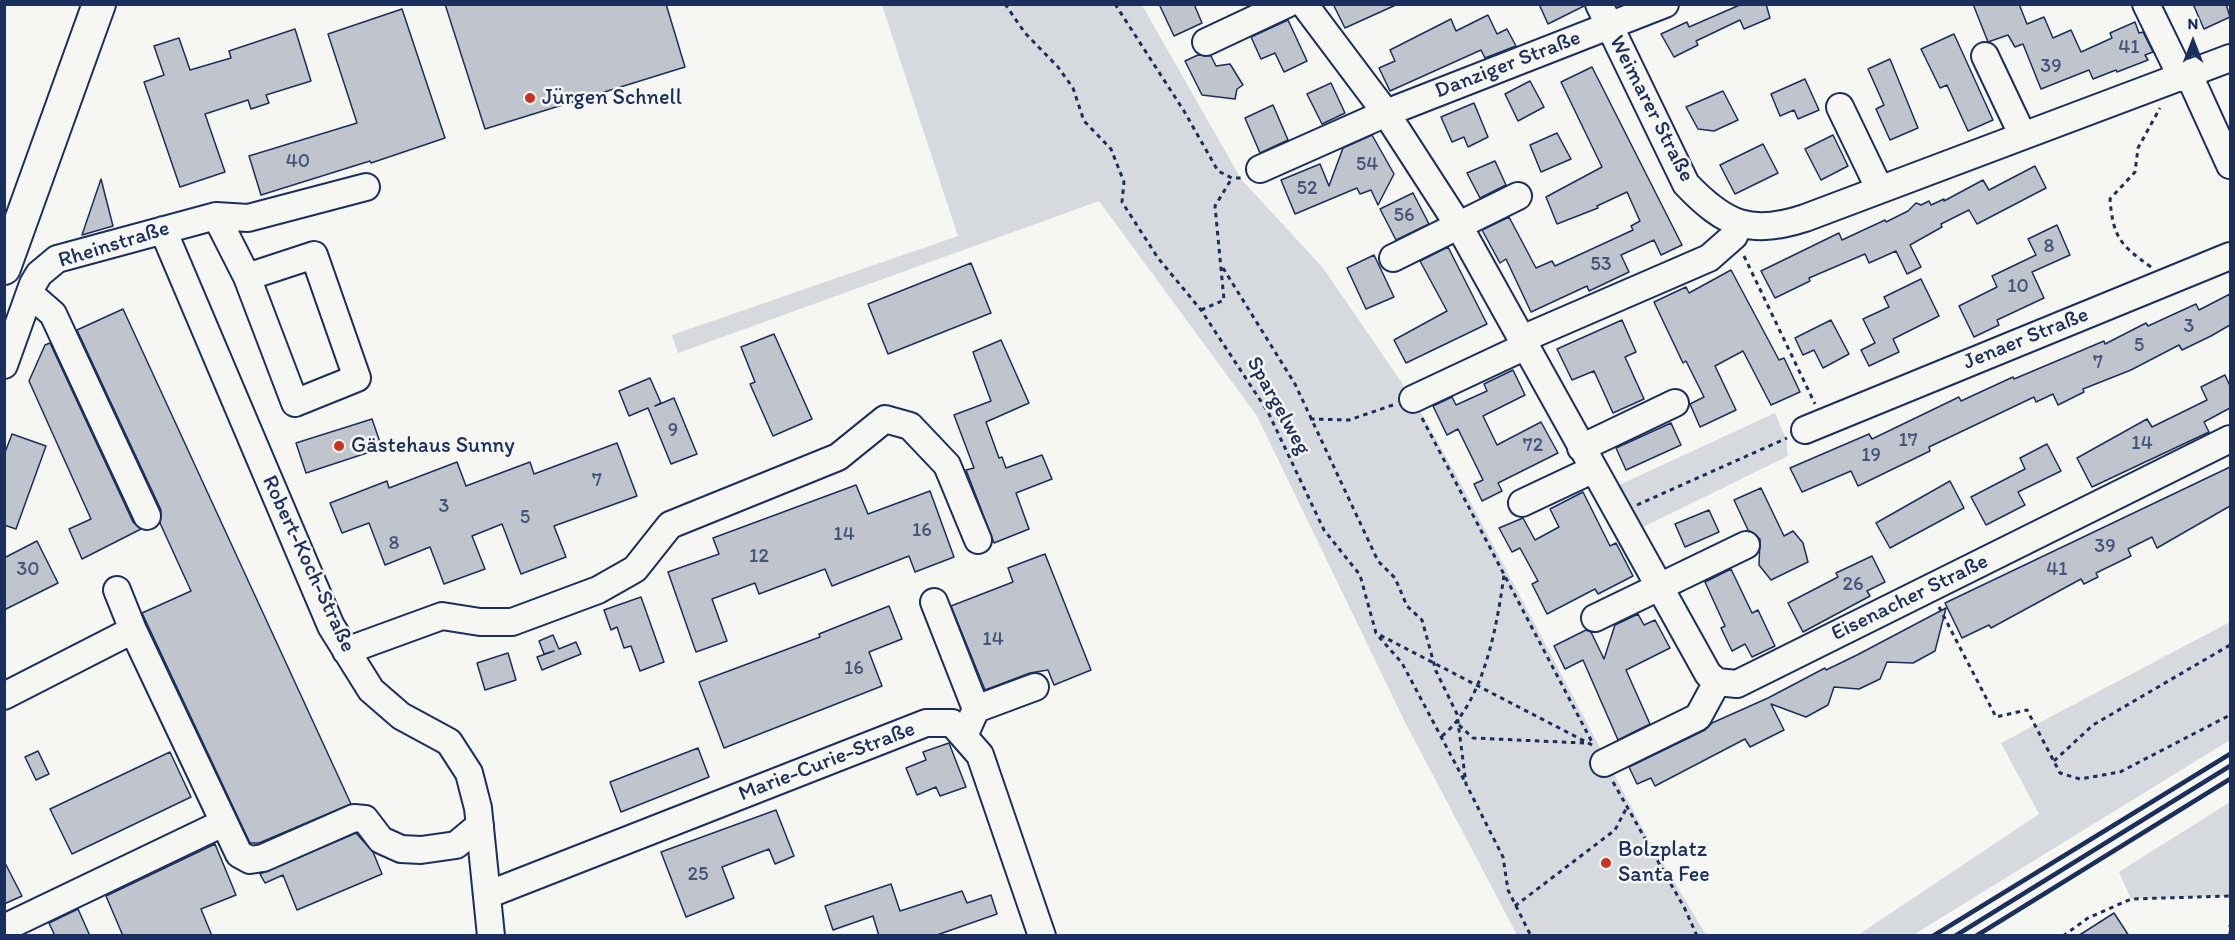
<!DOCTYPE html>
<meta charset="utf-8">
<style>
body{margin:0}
#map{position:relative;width:2235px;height:940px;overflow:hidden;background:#f6f6f2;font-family:Itim,sans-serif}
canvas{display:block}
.frame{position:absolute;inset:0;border:6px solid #1b2f5e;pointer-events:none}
.north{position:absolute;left:2163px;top:12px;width:60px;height:60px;-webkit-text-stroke:4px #f6f6f2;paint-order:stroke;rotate:0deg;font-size:16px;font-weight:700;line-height:24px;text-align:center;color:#1b2f5e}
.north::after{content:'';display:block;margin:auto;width:21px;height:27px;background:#1b2f5e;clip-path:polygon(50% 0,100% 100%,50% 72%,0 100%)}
</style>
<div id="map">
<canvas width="2235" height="940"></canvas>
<div class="frame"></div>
<div class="north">N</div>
</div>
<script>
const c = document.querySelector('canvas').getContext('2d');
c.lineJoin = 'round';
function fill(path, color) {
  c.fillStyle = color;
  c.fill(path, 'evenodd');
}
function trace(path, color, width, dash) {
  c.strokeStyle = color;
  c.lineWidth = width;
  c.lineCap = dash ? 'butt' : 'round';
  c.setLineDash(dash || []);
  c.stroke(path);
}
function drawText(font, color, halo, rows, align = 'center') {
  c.font = font + ' Itim,sans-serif';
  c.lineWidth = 5;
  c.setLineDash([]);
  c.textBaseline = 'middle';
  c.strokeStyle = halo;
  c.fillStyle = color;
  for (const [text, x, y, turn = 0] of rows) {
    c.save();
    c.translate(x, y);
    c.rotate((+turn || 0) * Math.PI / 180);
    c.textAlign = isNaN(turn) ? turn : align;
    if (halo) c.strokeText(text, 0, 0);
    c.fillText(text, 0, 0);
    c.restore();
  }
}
const green = new Path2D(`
 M882,5H1142L1241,179L1323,268L1413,399L1453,469L1644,831L1706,935H1517L1405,722L1257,416L1099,201L678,353L672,335L958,236Z
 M1775,413L1786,439L1788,456L1639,529L1617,486Z
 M2230,622V740L1913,935H1858L2039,814L2001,743Z
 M2230,802V896L2131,899L2119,872Z`);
const building = new Path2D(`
 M445,4H666L685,67L485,129Z
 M1159,4H1194L1202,23L1174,36Z
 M1333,4H1398L1345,28Z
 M1539,4H1584V6L1548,24Z
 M1742,4H1766L1770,18L1744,29L1740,20L1696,41L1698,45L1674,57L1661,34L1687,22L1689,27Z
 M1973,4H2019L2027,24L2044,17L2053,38L2071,30L2081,52L2112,38L2110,33L2135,22L2139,33L2143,32L2153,52L2145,55L2148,60L2117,72L2116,70L2093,79L2089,70L2041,89L2023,44L2015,47L2008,35L1988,42Z
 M2193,4H2226L2230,17L2204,29Z
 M402,9L445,138L371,163L370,161L261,195L249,156L357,123L328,34Z
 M1488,15L1497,34L1507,29L1516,46L1485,58L1481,50L1390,91L1379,68L1395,61L1390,50L1451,19L1456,31Z
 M1288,20L1307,61L1284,72L1275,53L1261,59L1251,37Z
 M295,29L311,81L266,95L269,103L251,109L248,100L205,114L225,172L180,187L144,82L164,75L154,46L179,38L190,70L231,58L229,51Z
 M1954,34L1993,120L1968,131L1947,85L1940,88L1921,49Z
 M1198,55L1211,56L1216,66L1230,64L1243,85L1237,89L1235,99L1202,95L1185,61Z
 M1890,59L1918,128L1890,140L1876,109L1884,105L1868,69Z
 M1592,67L1682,245L1661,255L1654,240L1621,255L1629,272L1589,291L1587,286L1531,312L1506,259L1500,263L1482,230L1509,217L1536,268L1552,261L1555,266L1633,230L1631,226L1640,221L1627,192L1597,206L1598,208L1557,224L1546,197L1602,167L1561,82Z
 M1805,79L1819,110L1798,119L1794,110L1780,116L1771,94Z
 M1530,81L1544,107L1518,121L1505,94Z
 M1331,83L1345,113L1322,124L1307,94Z
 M1723,91L1738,120L1714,131L1698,129L1686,107Z
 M1474,103L1488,137L1468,147L1464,137L1452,142L1441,117Z
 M1273,105L1288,140L1260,153L1245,118Z
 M1557,133L1571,159L1541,172L1530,145Z
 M1372,135L1394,174L1378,205L1371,190L1360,194L1357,188L1295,214L1281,180L1320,164L1329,186L1343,148Z
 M1833,135L1848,166L1821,180L1805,149Z
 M1763,144L1778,173L1735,194L1720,165Z
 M1495,161L1506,185L1480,198L1467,173Z
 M2035,166L2046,188L1977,224L1969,210L1941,224L1942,227L1910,245L1921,267L1907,274L1896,251L1869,263L1865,254L1809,278L1810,281L1775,298L1761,271L1839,233L1842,240L1885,220L1886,222L1908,211L1916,203L1921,205L1929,201L1931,205L1944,199V201L1983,180L1989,190Z
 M101,179L113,226L82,235Z
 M1413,193L1429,224L1396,240L1380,209Z
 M2057,225L2070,255L2032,272L2044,298L1997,320L1999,325L1974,337L1959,306L1997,287L1992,276L2036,255L2028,239Z
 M1448,247L1487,324L1406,363L1394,340L1447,311L1420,261Z
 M1374,255L1394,297L1366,309L1347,268Z
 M971,263L991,313L888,354L868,304Z
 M1731,270L1779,360L1784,358L1800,392L1771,405L1743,351L1715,366L1736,410L1700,427L1690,404L1704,397L1686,361L1683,363L1654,302L1686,287L1689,293Z
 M1921,279L1939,316L1893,339L1899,352L1869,366L1861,350L1875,343L1863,319L1889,307L1884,297Z
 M2230,294V325L2211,336L2182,350L2179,345L2131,370L2083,389L2084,392L2058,405L2053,394L2036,402L2034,397L1929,447L1930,451L1858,486L1851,471L1802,492L1790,468L1869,434L1872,439L1959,397L1961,401L2013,377L2014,379L2104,341L2105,344L2146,323L2148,326L2196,304L2199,310Z
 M123,309L351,804L259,843H250L142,613L191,591L160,523L161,510L77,330Z
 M1622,320L1636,352L1625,357L1644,399L1613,413L1594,371L1572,380L1557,349Z
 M1831,320L1849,354L1823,368L1814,350L1803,355L1795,338Z
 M774,334L812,419L773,436L750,384L755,382L741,347Z
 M1001,340L1029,403L986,422L999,458L1002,457L1006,468L1042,455L1052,479L1016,493L1029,529L994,543L966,470L974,468L954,415L991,401L973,352Z
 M50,343L133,522L141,529L82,559L69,529L91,519L29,381L45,345Z
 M1513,370L1525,395L1483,416L1497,445L1541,422L1558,453L1498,483L1502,491L1482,501L1474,484L1483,480L1458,429L1447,435L1433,406L1452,397L1456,405L1487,391L1484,384Z
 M2225,375L2230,386V408L2204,422L2209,432L2092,487L2077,458L2147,419L2152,427L2207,400L2201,387Z
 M650,378L661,403L655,406L674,398L697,454L671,464L648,408L629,416L619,391Z
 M372,419L382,448L306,473L296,443Z
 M1671,423L1681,445L1626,470L1616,448Z
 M12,434L46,446L16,529L4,525V455Z
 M617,443L637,496L554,526L566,557L521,574L502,524L472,536L485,569L444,584L430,547L385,565L369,523L342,533L330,503L387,481L389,488L457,462L466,486L530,462L534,474Z
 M2047,444L2061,471L2018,492L2025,505L1986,525L1971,497L2025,469L2020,458Z
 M2230,467V506L2157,548L2152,537L2128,549L2131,556L2096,573L2098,577L2084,584L2081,579L1991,628L1989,625L1962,638L1945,603Z
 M1950,481L1964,508L1890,548L1876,523Z
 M856,485L868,514L930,491L954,557L915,572L909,556L832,586L825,569L759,594L755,583L712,599L727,641L696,652L668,572L719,554L713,538Z
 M1761,488L1784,536L1793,531L1803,543L1808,562L1771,580L1759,565L1760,539L1748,530L1734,500Z
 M1583,492L1610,546L1616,543L1633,576L1598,594L1595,589L1547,614L1532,584L1538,581L1520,548L1512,552L1499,528L1523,518L1535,540L1559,527L1550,509Z
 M1709,510L1719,532L1685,547L1675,524Z
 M37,541L58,583L4,610V558Z
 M1045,554L1091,670L1054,685L1048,670L1030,673L985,690L951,606L1013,582L1008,568Z
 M1872,556L1885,582L1867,591L1870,596L1803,632L1788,603L1838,577L1836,573Z
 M1731,569L1752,613L1758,610L1775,646L1752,657L1745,644L1732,651L1721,628L1725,626L1705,582Z
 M641,597L664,662L640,671L631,646L624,648L617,627L611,630L604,610Z
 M889,606L902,639L869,652L882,686L724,748L699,682L820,637L819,634Z
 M1946,608L1935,651L1913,663L1887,662L1880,679L1859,689L1834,687L1828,705L1806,717L1771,704L1784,730L1750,747L1745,739L1655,786L1651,778L1637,784L1629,767L1705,730L1712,723L1768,698L1825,668L1826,670L1857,655Z
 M1638,614L1644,625L1655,620L1670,648L1626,670L1650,724L1618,740L1583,660L1565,669L1554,646L1586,630L1591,632L1604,659L1615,625Z
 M553,635L559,649L576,642L581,654L542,670L537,657L554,651L544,654L539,641Z
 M508,653L516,680L485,690L477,663Z
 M949,743L966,787L940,796L936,787L917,795L906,768L926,760L923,752Z
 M698,748L709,777L621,812L610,782Z
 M38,751L49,774L36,780L25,757Z
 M170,752L191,797L72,854L50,809Z
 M776,810L794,856L775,864L769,849L722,867L734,898L686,917L661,852Z
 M356,833L373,852L382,874L297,910L283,875L265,883L260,874Z
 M215,844L236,895L201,909L212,936H123L106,896Z
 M4,861L22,896L4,904Z
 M891,884L900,911L962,891L967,903L991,895L997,914L934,936H879L873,916L833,930L825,906Z
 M78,909L90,936H55L49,923Z
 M2114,913L2129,936H2078Z`);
const path = new Path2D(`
 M1005,4L1025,33L1058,67L1073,88L1084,121L1111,149L1124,182L1122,202L1158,258L1201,310L1268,412L1324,530L1360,575L1376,633L1592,745
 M1115,4L1184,111L1218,171L1232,178H1243
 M1744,256L1815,404
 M2151,267C2120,245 2113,237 2110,199L2135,172L2138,148L2160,108
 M1223,268L1295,384L1378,561L1395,578L1407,606L1422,620L1436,671L1457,714L1466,784L1503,857L1508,890L1531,936
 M1201,310L1224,300L1215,206L1232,178
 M1422,418L1593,744
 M1310,419L1349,420L1393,405
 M1637,505L1787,438
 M1939,607L1996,717L2027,710L2060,773L2080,779L2120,772L2230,715
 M1379,637L1402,663L1464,780
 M1459,725L1473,738L1584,743
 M1442,736C1484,702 1497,626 1504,575
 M2054,761L2093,725L2230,645
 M1613,782L1685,909L1697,936
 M1515,906L1615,830L1627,807
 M2063,936L2088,918L2131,899L2230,896
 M2230,936V925`);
const minor = new Path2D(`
 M1304,4L1386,113L1459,226L1708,674L1717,682
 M1599,4L1686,184C1725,225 1751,236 1805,218L2230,58
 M2146,4L2182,78
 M1206,42L1287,4
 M1985,56L2022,134
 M2189,75L2230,165
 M1840,107L1879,188
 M1260,169L1386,113L1665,4
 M216,216L247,277L295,403L357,378L314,255L247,277
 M163,230L331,626L371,690L401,716L449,742L469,773L478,808L491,936
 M1393,258L1518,196
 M30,294L53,314L147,516
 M1522,339L1709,258L1734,236L1738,225
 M4,365L33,284L39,274L57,259L216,216L248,218L366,187
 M1413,399L1526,346
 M1805,430L2230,256
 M1581,448L1675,403
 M1522,503L1592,470
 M934,602L976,709L964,736
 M1595,618L1746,545
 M133,630L239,854L250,860L263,858L354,818L365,819L381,840L401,849L421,850L456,845L480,825
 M346,651L442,616L480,622H512L598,590L635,569L670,525L838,457L885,419L910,426L947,465L978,540
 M1717,682L1737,684L2230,439
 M4,696L133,630L117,590
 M976,709L1035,687
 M1604,763L1698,717L1717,682
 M487,895L926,723H952L980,755L1042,936
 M4,928L223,823`);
const major = new Path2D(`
 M4,268L99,4`);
const rail = new Path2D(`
 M1933,936L2230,754
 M1955,936L2230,766
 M1976,936L2230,779`);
const markers = [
 [530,98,6,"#c8321e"],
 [339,446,6,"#c8321e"],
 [1606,863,6,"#c8321e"]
];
const numberNames = [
 ["41",2129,48],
 ["39",2051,67],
 ["40",298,162],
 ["54",1367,165],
 ["52",1307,189],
 ["56",1404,216],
 ["8",2049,247],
 ["53",1601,265],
 ["10",2018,287],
 ["3",2189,327],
 ["5",2139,346],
 ["7",2098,363],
 ["9",673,431],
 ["17",1908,441],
 ["14",2142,444],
 ["72",1533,446],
 ["19",1871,456],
 ["7",597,481],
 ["3",444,507],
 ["5",525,518],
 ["16",922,531],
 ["14",844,535],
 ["8",394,544],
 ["39",2105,547],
 ["12",759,557],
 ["30",28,570],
 ["41",2057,570],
 ["26",1853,585],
 ["14",993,640],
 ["16",854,669],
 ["25",698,875]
];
const streetNames = [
 ["Danziger Straße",1508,65,-21],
 ["Weimarer Straße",1651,109,63],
 ["Rheinstraße",114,245,-17],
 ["Jenaer Straße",2026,339,-22],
 ["Spargelweg",1278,406,61],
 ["Robert-Koch-Straße",308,564,65],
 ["Eisenacher Straße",1910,598,-26],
 ["Marie-Curie-Straße",827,762,-21]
];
const poiNames = [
 ["Jürgen Schnell",542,98],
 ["Gästehaus Sunny",351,446],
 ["Bolzplatz",1618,850],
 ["Santa Fee",1618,875]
];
fill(green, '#d6d9dd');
fill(building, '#c0c4cd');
trace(building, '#1b2f5e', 1.5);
trace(minor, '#1b2f5e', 30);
trace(major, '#1b2f5e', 36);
trace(path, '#1b2f5e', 3, [4.5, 4.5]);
trace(minor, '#f6f6f2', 26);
trace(major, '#f6f6f2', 32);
trace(rail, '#1b2f5e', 4.5);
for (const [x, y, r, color] of markers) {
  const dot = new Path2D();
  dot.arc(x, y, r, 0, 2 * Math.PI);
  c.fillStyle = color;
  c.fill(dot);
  trace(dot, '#f6f6f2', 2);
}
drawText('20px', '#44547a', null, numberNames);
drawText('22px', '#1b2f5e', '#f6f6f2', streetNames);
drawText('22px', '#1b2f5e', '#f6f6f2', poiNames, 'left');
</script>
